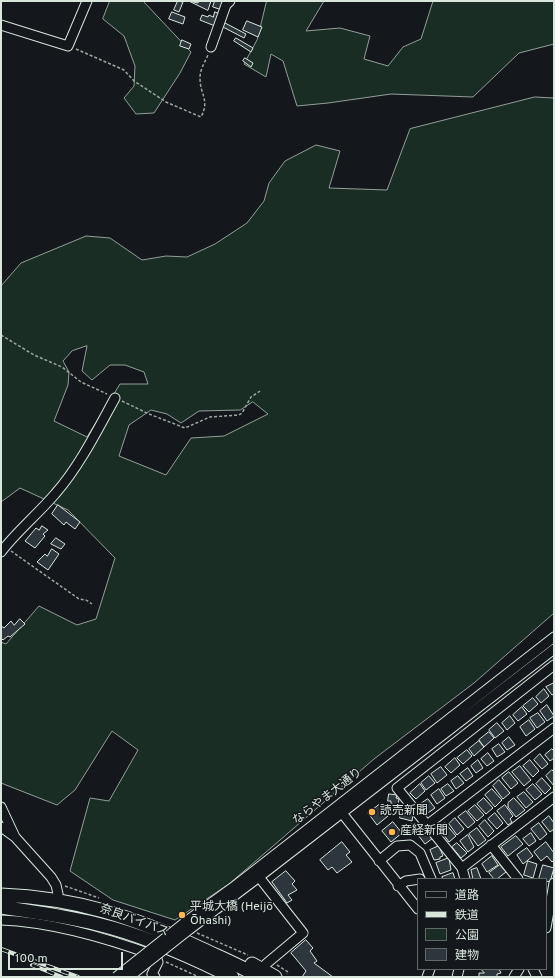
<!DOCTYPE html>
<meta charset="utf-8">
<style>
body{margin:0}
#map{position:relative;width:555px;height:978px;overflow:hidden;background:#14181c;font-family:Overpass,"Noto Sans JP",sans-serif}
canvas{display:block}
.frame{position:absolute;inset:0;border:2px solid #d8e6dc;pointer-events:none}
.legend{position:absolute;left:417px;top:878px;width:130px;height:92px;box-sizing:border-box;background:#14181c;border:1px solid #626a69;margin:0;padding:5px 7px;list-style:none;font-size:12px;color:#d8e6dc}
.legend li{display:flex;align-items:center;gap:8px;height:20px}
.legend b{width:20px;border:1px solid #626a69}
.scale{position:absolute;left:8px;top:952px;width:115px;height:18px;box-sizing:border-box;border:2px solid #d8e6dc;border-top:0;padding-left:5px;font-size:12px;line-height:14px;white-space:nowrap;color:#d8e6dc;-webkit-text-stroke:3px #14181c;paint-order:stroke}
</style>
<div id="map">
<canvas width="555" height="978"></canvas>
<div class="frame"></div>
<ul class="legend">
<li><b style="height:5px;background:#14181c"></b>道路</li>
<li><b style="height:5px;background:#d8e6dc"></b>鉄道</li>
<li><b style="height:11px;background:#1a2d24"></b>公園</li>
<li><b style="height:11px;background:#2c363c"></b>建物</li>
</ul>
<div class="scale">100 m</div>
</div>
<script>
const c = document.querySelector('canvas').getContext('2d');
c.lineJoin = 'round';
function fill(path, color) {
  c.fillStyle = color;
  c.fill(path, 'evenodd');
}
function trace(path, color, width, dash) {
  c.strokeStyle = color;
  c.lineWidth = width;
  c.lineCap = dash ? 'butt' : 'round';
  c.setLineDash(dash || []);
  c.stroke(path);
}
function drawText(font, color, halo, rows, align = 'center') {
  c.font = font + ' Overpass,"Noto Sans JP",sans-serif';
  c.lineWidth = 3;
  c.setLineDash([]);
  c.textBaseline = 'middle';
  c.strokeStyle = halo;
  c.fillStyle = color;
  for (const [text, x, y, turn = 0] of rows) {
    c.save();
    c.translate(x, y);
    c.rotate((+turn || 0) * Math.PI / 180);
    c.textAlign = isNaN(turn) ? turn : align;
    if (halo) c.strokeText(text, 0, 0);
    c.fillText(text, 0, 0);
    c.restore();
  }
}
const green = new Path2D(`
 M110,1H143L191,52L180,73L154,113L136,114L124,98L134,86L135,66L124,36L103,19Z
 M267,1H324L306,31L340,28L370,36L364,59L388,66L403,47L421,39L433,1H554V44L519,53L473,97L391,94L328,103L297,106L283,61L271,54L266,77L244,64L257,40Z
 M535,97L554,98V613L474,683L374,759L229,884L175,920L113,900L70,871L90,798L109,801L138,750L112,731L75,790L57,805L1,783V642L6,644L39,606L77,625L96,619L115,558L68,510L20,488L1,502V286L21,263L86,236L110,238L142,260L166,256L187,257L215,244L247,223L264,201L269,183L285,161L316,145L340,151L329,188L387,190L410,129ZM87,346L82,371L92,380L110,365H125L144,372L148,384H120L87,437L54,421L68,385L69,372L63,361L72,351ZM253,402L268,414L224,436L191,438L166,475L119,456L129,425L151,410L167,414L181,423L199,411L240,410Z`);
const building = new Path2D(`
 M178,1L183,2L179,12L174,10Z
 M189,1L198,3L199,1H211L208,10Z
 M215,1H222L224,3L222,10L213,7Z
 M172,12L185,17L183,24L169,19Z
 M215,12L220,14L215,26L200,20L202,15L208,17L209,15L213,17Z
 M247,21L262,27L258,37L243,30Z
 M225,23L246,34L244,38L223,27Z
 M236,38L253,48L251,52L234,41Z
 M182,40L191,44L189,49L180,46Z
 M245,58L253,63L251,67L243,61Z
 M58,505L80,522L75,529L66,522L64,525L52,514Z
 M42,526L48,530L43,534L45,536L35,548L25,541L36,528L39,530Z
 M56,538L65,544L61,549L51,544Z
 M52,549L59,554L48,570L37,562L45,554L47,556Z
 M20,619L25,624L10,637L8,636L3,640L1,638V626L4,628L11,621L14,625Z
 M554,683V694L552,695L546,687Z
 M544,689L549,696L541,703L536,697Z
 M533,698L538,704L529,712L523,706Z
 M547,705L554,716L547,721L540,711Z
 M522,707L527,714L518,721L513,715Z
 M538,713L545,722L537,728L530,718Z
 M510,716L515,723L507,730L502,723Z
 M529,720L535,729L526,736L520,727Z
 M497,723L504,731L495,738L489,730Z
 M489,732L494,738L484,747L479,740Z
 M509,737L515,745L507,750L502,743Z
 M479,741L484,747L474,756L469,749Z
 M499,744L505,752L497,757L492,749Z
 M552,749L554,751V758L550,761L545,755Z
 M467,750L472,756L463,764L457,758Z
 M488,753L494,761L487,766L481,759Z
 M540,754L548,764L542,769L534,760Z
 M455,758L460,765L451,773L445,767Z
 M478,760L483,768L476,773L471,766Z
 M530,760L539,771L533,777L523,766Z
 M520,766L531,780L524,786L512,772Z
 M441,767L447,775L437,783L431,774Z
 M468,768L473,776L466,781L460,774Z
 M552,770L554,772V786L546,776Z
 M509,772L518,783L511,789L502,778Z
 M429,776L435,783L426,790L421,783Z
 M458,776L464,783L456,789L451,781Z
 M542,778L551,788L545,794L536,784Z
 M499,780L510,793L503,799L493,786Z
 M420,784L425,791L416,799L410,793Z
 M448,784L454,791L446,796L441,789Z
 M533,784L542,794L535,800L526,790Z
 M439,789L445,798L437,804L431,795Z
 M492,789L502,800L495,807L485,795Z
 M524,792L533,802L526,808L517,797Z
 M389,794L397,795L396,798L399,799L398,805L391,804V801H388Z
 M484,798L493,808L486,814L477,804Z
 M514,798L525,810L516,817L508,807V803Z
 M428,799L435,808L425,815L419,805Z
 M379,805L388,816L377,825L368,813Z
 M475,805L484,815L477,821L468,811Z
 M505,805L513,816L510,819L512,822L508,825L497,811Z
 M401,810L409,811V814L413,815L412,821L400,818Z
 M466,811L475,822L468,828L458,817Z
 M495,813L503,823L497,829L488,819Z
 M549,816L554,823V829L550,832L542,822Z
 M455,818L464,829L457,835L449,824Z
 M485,820L494,831L488,837L479,826Z
 M393,822L402,833L391,842L382,831Z
 M445,823L456,836L449,842L439,828Z
 M539,823L547,834L540,840L531,829Z
 M412,824L418,832L414,835L408,828Z
 M477,828L486,840L478,846L469,834Z
 M424,830L433,838L425,844L418,835Z
 M531,833L536,841L529,846L523,839Z
 M468,835L474,847L468,852L460,841Z
 M516,836L523,844L508,856L501,847Z
 M342,842L350,852L346,855L352,862L337,873L332,867L328,870L320,860Z
 M546,842L554,853V860L552,862L547,856L541,861L534,852Z
 M457,843L467,853L461,858L452,847Z
 M439,846L443,856L440,857V859L434,860L430,850Z
 M527,848L533,856L523,864L517,855Z
 M492,856L498,865L487,872L482,864Z
 M449,858L451,870L440,874L436,863Z
 M528,861L537,864L533,878L524,875Z
 M500,865L506,872L497,879H494L489,873Z
 M543,865L554,868L550,882L546,881V879H539Z
 M477,868L481,879H473L471,870Z
 M286,871L295,881L292,884L297,890L288,895L292,900L287,903L272,882Z
 M453,873L455,879H443L442,877Z
 M306,940L313,948L310,951L317,961L314,963L333,977H302L306,971L291,953Z
 M481,969H499L501,973L497,974V977H479V973H484Z`);
const path = new Path2D(`
 M76,49L124,70L134,81L166,102L201,117C210,100 200,95 200,78C200,69 205,62 208,55
 M1,335L34,355L62,367L81,382L107,394
 M122,401L149,414L185,428L210,417L239,415L242,413L251,397L260,391
 M11,551L79,599L86,600L92,604
 M65,886L99,898
 M197,933L248,955
 M166,962L199,977
 M277,965L288,972L287,974`);
const minor = new Path2D(`
 M1,25L68,46L87,1
 M211,47L226,5L230,1
 M1,552C17,531 38,514 55,494C79,467 98,429 115,398
 M1,807L15,837
 M338,808L418,909
 M427,825L554,728
 M1,827L15,837L51,877L56,885L58,894
 M491,845L518,879
 M379,861L397,846L410,845L420,853L431,879
 M462,868L554,797
 M259,877L303,933L266,964
 M465,879L462,868L397,788L554,665
 M398,886L406,881L420,879
 M1,920C53,922 107,938 156,956L158,962L152,974L155,977
 M184,923L232,888L554,637
 M546,928L554,883
 M190,929L259,877L554,649
 M533,969L537,977
 M427,977L430,969
 M457,977L459,969
 M514,977L519,969`);
const highway = new Path2D(`
 M1,895C77,898 134,917 202,949C221,958 241,966 259,977
 M1,907C33,912 65,916 97,924C143,935 190,956 232,977
 M252,964L275,977`);
const rail = new Path2D(`
 M1,949L78,977
 M32,965L62,977`);
const minorBridge = new Path2D(`
 M116,977L184,923
 M129,977L190,929`);
const markers = [
 [372,812,4,"#ffb74d"],
 [392,832,4,"#ffb74d"],
 [182,915,4,"#ffb74d"]
];
const streetNames = [
 ["ならやま大通り",328,797,-38],
 ["奈良バイパス",134,921,20]
];
const poiNames = [
 ["読売新聞",380,812],
 ["産経新聞",400,832],
 ["平城大橋 (Heijō",190,908],
 ["Ōhashi)",190,922]
];
fill(green, '#1a2d24');
trace(green, '#939e99', 1);
fill(building, '#2c363c');
trace(building, '#d8e6dc', 1);
trace(minor, '#d8e6dc', 11);
trace(highway, '#d8e6dc', 15);
trace(path, '#9da8a2', 1.5, [3, 2]);
trace(minor, '#14181c', 9);
trace(highway, '#14181c', 13);
trace(rail, '#d8e6dc', 4);
trace(rail, '#14181c', 2.5, [8]);
trace(minorBridge, '#d8e6dc', 11, []);
trace(minorBridge, '#14181c', 9);
for (const [x, y, r, color] of markers) {
  const dot = new Path2D();
  dot.arc(x, y, r, 0, 2 * Math.PI);
  c.fillStyle = color;
  c.fill(dot);
  trace(dot, '#14181c', 1.5);
}
drawText('12px', '#d8e6dc', '#14181c', streetNames);
drawText('12px', '#d8e6dc', '#14181c', poiNames, 'left');
</script>
